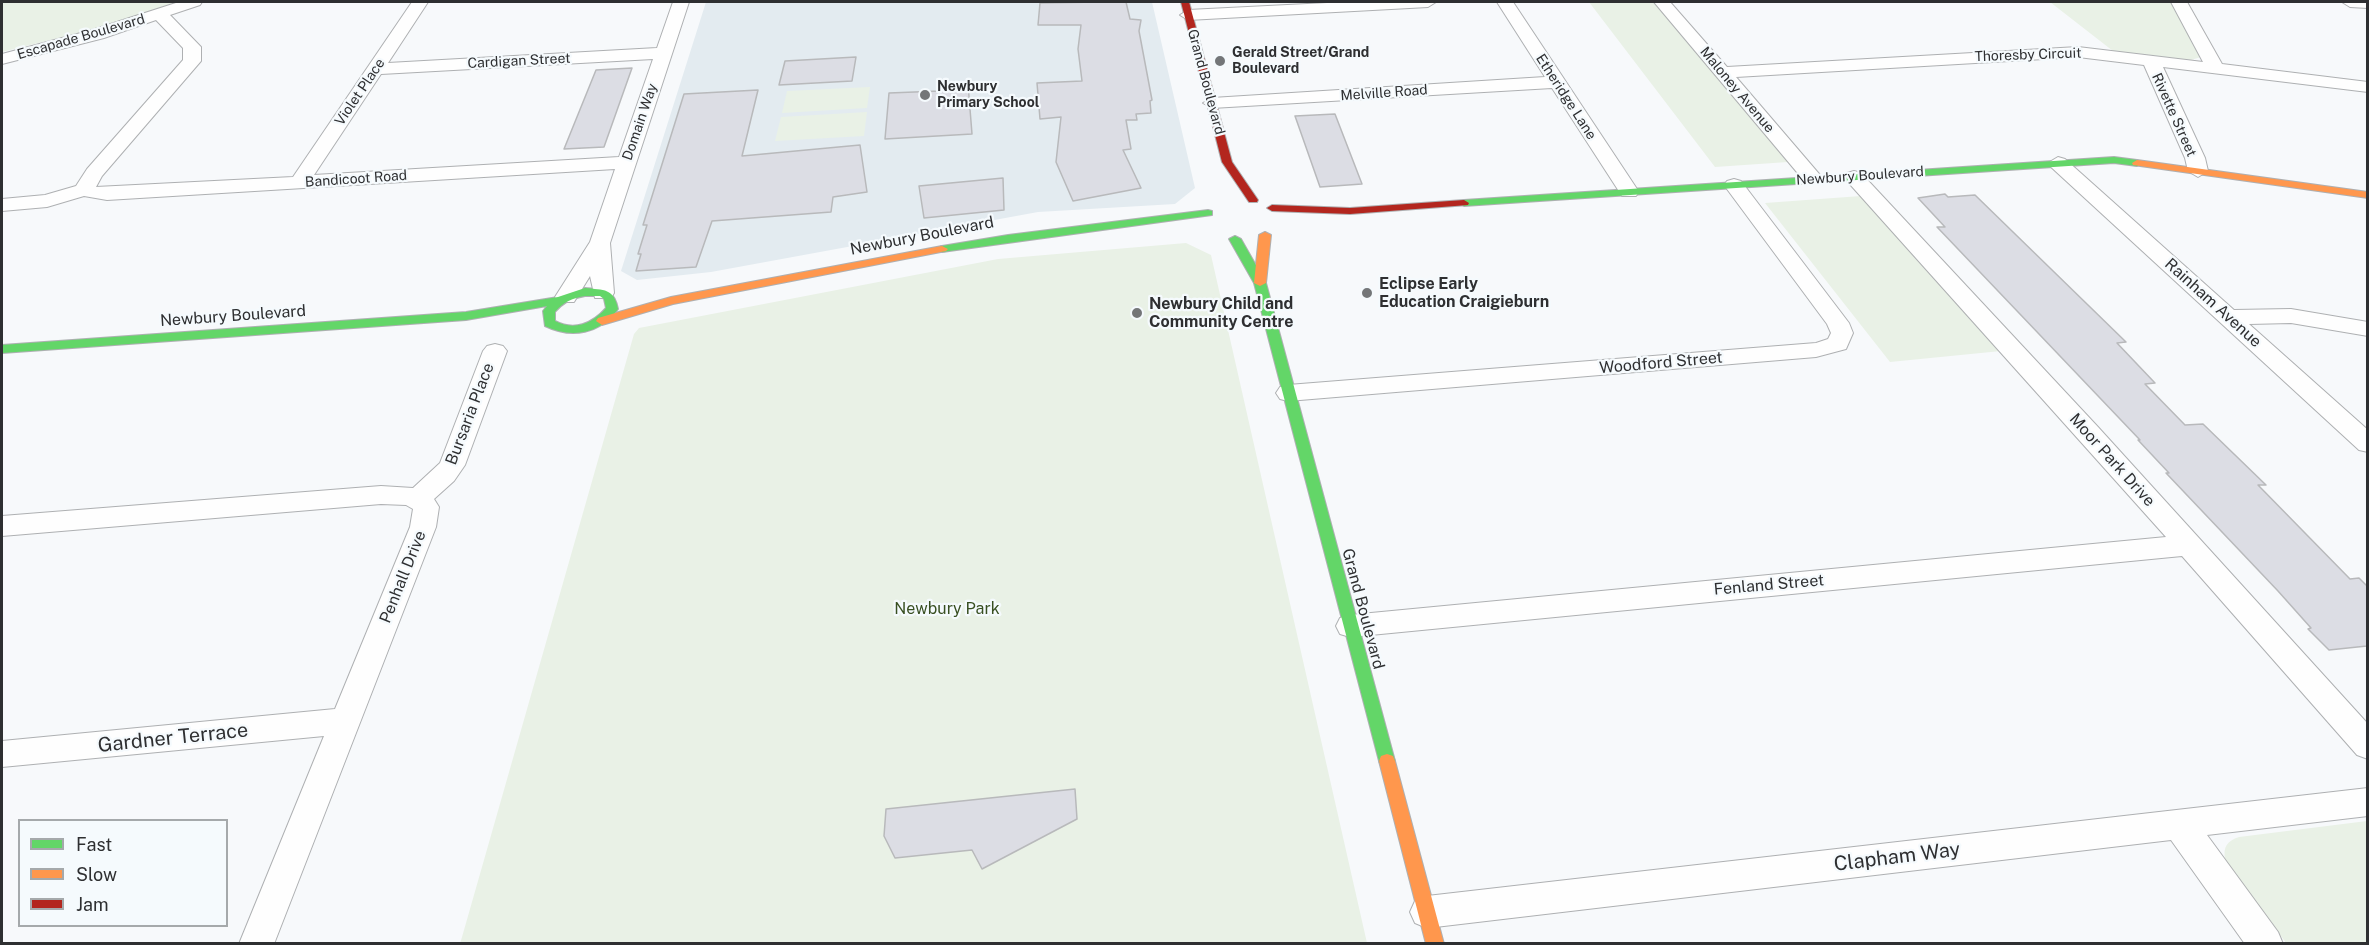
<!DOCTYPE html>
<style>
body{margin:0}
#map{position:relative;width:2369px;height:945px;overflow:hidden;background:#f7f9fb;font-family:"Public Sans",sans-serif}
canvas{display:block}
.frame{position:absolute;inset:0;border:3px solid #2e2f31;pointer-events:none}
.legend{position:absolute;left:18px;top:819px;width:210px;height:108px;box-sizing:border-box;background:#f5fafd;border:2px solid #a5a9ab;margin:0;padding:8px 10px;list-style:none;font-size:18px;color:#2e2f31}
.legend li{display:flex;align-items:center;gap:12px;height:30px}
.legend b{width:30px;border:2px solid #a5a9ab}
</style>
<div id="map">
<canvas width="2369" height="945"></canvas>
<div class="frame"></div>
<ul class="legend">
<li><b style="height:8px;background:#63d668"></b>Fast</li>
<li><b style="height:8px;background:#ff974d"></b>Slow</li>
<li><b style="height:8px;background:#b3261e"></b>Jam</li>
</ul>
</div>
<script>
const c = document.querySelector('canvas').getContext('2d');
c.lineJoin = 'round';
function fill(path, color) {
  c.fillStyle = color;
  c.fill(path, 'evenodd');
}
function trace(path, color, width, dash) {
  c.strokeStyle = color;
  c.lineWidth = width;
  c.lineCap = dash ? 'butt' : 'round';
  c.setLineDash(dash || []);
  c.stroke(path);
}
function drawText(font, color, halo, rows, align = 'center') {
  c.font = font + ' "Public Sans",sans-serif';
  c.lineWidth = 4.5;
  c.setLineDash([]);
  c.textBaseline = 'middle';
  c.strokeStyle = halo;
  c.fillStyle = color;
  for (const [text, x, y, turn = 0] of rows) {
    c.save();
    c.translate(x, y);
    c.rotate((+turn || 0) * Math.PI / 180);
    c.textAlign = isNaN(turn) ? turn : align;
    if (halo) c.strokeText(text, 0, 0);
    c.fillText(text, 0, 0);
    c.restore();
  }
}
const built = new Path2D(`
 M706,2H1152L1195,188L1175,204L1038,212L711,272L637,280L621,271Z`);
const green = new Path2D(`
 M2,2H177L103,27L2,52Z
 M1589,2H1654L1788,162L1715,167Z
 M2050,2H2171L2201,57L2191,60L2113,51Z
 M870,87L867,108L782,113L787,91Z
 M867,112L864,136L775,141L781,117Z
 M1861,196L2001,351L1890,362L1765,203Z
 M1186,243L1211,255L1367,943L460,944L634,334L639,328L998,259Z
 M2367,821V943H2286L2225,859C2223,847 2227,841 2239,837Z`);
const building = new Path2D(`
 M1099,2H1126L1130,19L1141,20L1139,31L1152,100L1150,101L1151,113L1136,114L1137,120H1126L1131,149L1123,150L1141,188L1073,201L1056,162L1061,117L1040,119L1037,83L1082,81L1078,49L1081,25H1038L1040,3Z
 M856,57L852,81L779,85L785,61Z
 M632,68L604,147L564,149L596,70Z
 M968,84L972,134L885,139L889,93L940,91V86Z
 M758,90L742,156L860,145L867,192L833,197L831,212L712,221L696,267L636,271L641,254H638L647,225H643L684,94Z
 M1335,114L1362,184L1320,187L1295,116Z
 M1003,178L1004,210L924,218L919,186Z
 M1945,194L1948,197L1975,195L2126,342L2117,343L2155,383L2145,384L2185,425L2203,424L2266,485H2258L2350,579L2359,578L2367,586V646L2329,650L2308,629L2311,628L2278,591L2166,473H2169L2138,440H2140L1937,227H1945L1918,198Z
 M1075,789L1077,819L982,869L972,850L895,858L884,836L886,809Z`);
const street = new Path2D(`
 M179,2H202L200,5L170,15L201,47V61L102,176L96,187L293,177L412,2H428L388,63L657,48L673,2H689L610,243L614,293L611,298H595L590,276L574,302H558L555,297L590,242L615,169L107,200L84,196L47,207L2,211V199L45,195L76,186L87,169L183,60V48L156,20L104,38L2,64V54L92,30ZM653,59L619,157L314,175L381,74Z
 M1347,2H1436L1428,7L1188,20L1180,15L1188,10Z
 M1497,2H1513L1639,192L1636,196H1622L1552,88L1212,108L1203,103L1212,98L1545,77Z
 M1654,2H1670L1727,67L2078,47L2203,62L2171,2H2187L2222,64L2368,82V92L2163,67L2205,158L2208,171L2198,177L2188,171L2185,158L2144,65L2078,57L1736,77L1820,175L1823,179L1820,183H1806Z
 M2342,2H2368V8L2350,7Z
 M2058,157L2065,159L2234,310L2291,309L2368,322V336L2291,323L2249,324L2368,430V452L2359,450L2051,167L2048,163Z
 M1854,171L1861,173L2098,427L2368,724V759L2357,755L2182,556L1350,637L1340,634L1336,626L1340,618L1350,615L2166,537L1847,181L1844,177L1847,173Z
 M1734,179L1741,181L1849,323L1853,333L1846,349L1816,357L1288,401L1280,399L1276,393L1280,387L1288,385L1816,343L1828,339L1831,333L1827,324L1724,185L1727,181Z
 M495,344L503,346L507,351L465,465L454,481L434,499L439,507L436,527L274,944H239L324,736L2,767V741L335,709L410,527L413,509L406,505L381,504L2,536V516L381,486L413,488L440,463L483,351L487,346Z
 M2368,788V816L2207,835L2278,932L2283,944H2245L2171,840L1427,928L1415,923L1410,912L1415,901L1427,896Z`);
const fast = new Path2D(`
 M2114,157L2137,160L2142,163L2137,166L2114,163L1464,206L1459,203L1464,200Z
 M1208,210L1212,211V215L942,252L936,249L942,246L1008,235Z
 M1235,236L1241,239L1266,283L1395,761L1393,766L1387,768L1381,766L1379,761L1254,283L1229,239Z
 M585,288C604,290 614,288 618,309C600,334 572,339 545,326L543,311L547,306L466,320L2,353V345L466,312L558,297ZM585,296H600L604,299L606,308C592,324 574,331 555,321V312C563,302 573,298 585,296Z`);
const slow = new Path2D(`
 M2137,160L2368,192V198L2133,165L2132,163Z
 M1265,232L1271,235L1266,283L1260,286L1254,283L1259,235Z
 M942,246L948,249L946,251L673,304L602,325L596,321L598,318L671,297Z
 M1387,754L1393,756L1395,761L1444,944H1426L1379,761L1381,756Z`);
const jam = new Path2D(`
 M1181,2H1189L1232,162L1258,200L1257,202H1249L1222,162Z
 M1464,200L1469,203L1468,205L1350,214L1272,211L1267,208L1272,205L1350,208Z`);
const markers = [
 [1220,61,6,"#747678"],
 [925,95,6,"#747678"],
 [1367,293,6,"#747678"],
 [1137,313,6,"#747678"]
];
const farStreetnames = [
 ["Escapade Boulevard",81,37,-16],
 ["Thoresby Circuit",2028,55,-2],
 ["Cardigan Street",519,61,-3],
 ["Grand Boulevard",1206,82,75],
 ["Maloney Avenue",1737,90,50],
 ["Violet Place",360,92,-56],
 ["Melville Road",1384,93,-4],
 ["Etheridge Lane",1566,97,57],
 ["Rivette Street",2174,115,66],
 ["Domain Way",640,122,-71],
 ["Newbury Boulevard",1860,176,-4],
 ["Bandicoot Road",356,179,-4]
];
const farPoinames = [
 ["Gerald Street/Grand",1232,53],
 ["Boulevard",1232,69],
 ["Newbury",937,87],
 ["Primary School",937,103]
];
const streetNames = [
 ["Newbury Boulevard",922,236,-11],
 ["Rainham Avenue",2213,303,42],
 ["Newbury Boulevard",233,316,-4],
 ["Woodford Street",1661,363,-5],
 ["Bursaria Place",470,414,-69],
 ["Moor Park Drive",2112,460,48],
 ["Penhall Drive",403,577,-68],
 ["Fenland Street",1769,585,-5],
 ["Grand Boulevard",1363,609,75]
];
const poiNames = [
 ["Eclipse Early",1379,284],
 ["Education Craigieburn",1379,302],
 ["Newbury Child and",1149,304],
 ["Community Centre",1149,322]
];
const parkNames = [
 ["Newbury Park",947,609]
];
const nearStreetnames = [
 ["Gardner Terrace",173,738,-6],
 ["Clapham Way",1897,857,-7]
];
fill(built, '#e3ebf0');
fill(green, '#e9f1e6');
fill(building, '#dcdde4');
trace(building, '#b8b9bb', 1.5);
trace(street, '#aeb0b2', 2);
trace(fast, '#aeb0b2', 2);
trace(slow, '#aeb0b2', 2);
trace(jam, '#aeb0b2', 2);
fill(street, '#fefefe');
fill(fast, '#63d668');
fill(slow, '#ff974d');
fill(jam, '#b3261e');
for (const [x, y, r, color] of markers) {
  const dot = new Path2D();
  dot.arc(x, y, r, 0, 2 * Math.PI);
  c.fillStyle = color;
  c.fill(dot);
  trace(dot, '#f5fafd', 2);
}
drawText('14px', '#2e2f31', '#f5fafd', farStreetnames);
drawText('bold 14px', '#2e2f31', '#f5fafd', farPoinames, 'left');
drawText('16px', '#2e2f31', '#f5fafd', streetNames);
drawText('bold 16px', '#2e2f31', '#f5fafd', poiNames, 'left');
drawText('16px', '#384f21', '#f5fafd', parkNames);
drawText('20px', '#2e2f31', '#f5fafd', nearStreetnames);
</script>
